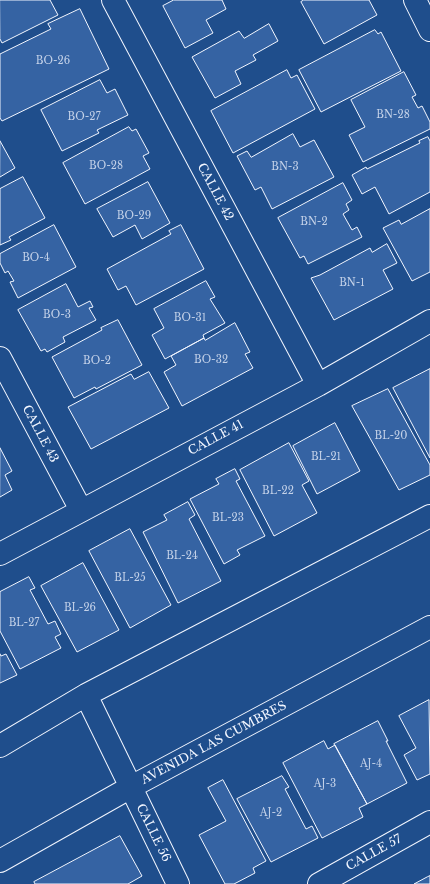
<!DOCTYPE html>
<style>
body{margin:0}
canvas{display:block;background:#1f4e8c}
</style>
<canvas width="430" height="884"></canvas>
<script>
const c = document.querySelector('canvas').getContext('2d');
c.lineJoin = 'round';
function fill(path, color) {
  c.fillStyle = color;
  c.fill(path, 'evenodd');
}
function trace(path, color, width, dash) {
  c.strokeStyle = color;
  c.lineWidth = width;
  c.lineCap = dash ? 'butt' : 'round';
  c.setLineDash(dash || []);
  c.stroke(path);
}
function drawText(font, color, halo, rows, align = 'center') {
  c.font = font + ' "Libre Baskerville",serif';
  c.lineWidth = 3;
  c.setLineDash([]);
  c.textBaseline = 'middle';
  c.strokeStyle = halo;
  c.fillStyle = color;
  for (const [text, x, y, turn = 0] of rows) {
    c.save();
    c.translate(x, y);
    c.rotate((+turn || 0) * Math.PI / 180);
    c.textAlign = isNaN(turn) ? turn : align;
    if (halo) c.strokeText(text, 0, 0);
    c.fillText(text, 0, 0);
    c.restore();
  }
}
const building = new Path2D(`
 M0,0H50L58,15L2,43L0,39Z
 M174,0H222L226,9L206,20L213,33L185,48L163,6Z
 M304,0H369L377,15L324,44L301,2Z
 M80,9L109,69L2,121L0,118V54L51,29L48,24Z
 M269,24L278,41L253,55L256,60L235,71L241,84L215,98L192,57L239,31L244,38Z
 M375,30L378,34L381,32L401,71L321,112L299,70Z
 M287,70L291,78L297,75L315,109L233,153L211,111Z
 M404,72L416,95L412,97L418,108L422,106L430,122V129L363,162L349,135L365,127L351,100Z
 M100,80L107,93L115,89L128,115L97,130L99,133L62,151L41,110Z
 M129,127L132,131L136,129L149,153L143,156L150,169L85,204L63,163Z
 M293,134L300,147L314,140L334,177L272,209L261,187L255,190L237,156L247,151L251,157Z
 M428,137L430,141V192L389,214L375,187L362,194L352,175L366,167L367,169L420,143L419,141Z
 M0,141L15,168L0,177Z
 M23,177L45,218L9,237L11,240L0,245V189Z
 M148,182L170,223L142,239L135,225L113,237L97,209Z
 M343,183L352,200L346,204L349,210L343,214L352,230L357,227L362,237L308,264L304,256L300,258L278,218Z
 M430,209V272L412,281L383,228L399,220L401,224Z
 M54,225L76,267L18,298L10,282L14,281L8,271L5,273L0,263V254Z
 M181,225L204,269L136,305L126,286L118,290L107,269L171,234L169,231Z
 M387,244L397,263L383,270L393,289L334,320L311,278L320,275L370,248L372,252Z
 M206,281L215,297L210,299L225,323L203,335L204,338L165,359L152,335L164,328L154,309Z
 M66,284L78,307L90,301L93,307L89,308L96,320L63,337L65,342L47,352L45,349L41,351L18,310Z
 M118,320L142,365L96,389L95,387L74,398L52,357L102,330L101,328Z
 M235,323L250,352L245,354L253,368L182,406L164,372L176,365L171,356L204,338L205,340Z
 M430,369V458L393,388Z
 M149,372L169,408L91,449L68,407L131,374L134,379Z
 M388,389L430,465V475L399,490L352,406Z
 M335,423L360,471L317,494L293,446Z
 M289,443L309,481L302,485L317,513L274,536L240,470Z
 M0,448L12,471L5,475L12,490L0,497Z
 M235,469L240,479L236,481L265,536L237,550L240,555L224,564L190,499L219,484L216,479Z
 M188,502L195,515L189,519L221,581L178,603L143,532L167,520L164,515Z
 M130,529L171,605L130,628L89,551Z
 M83,563L119,630L77,652L41,586Z
 M29,577L35,588L30,590L48,624L55,621L61,634L55,637L61,648L20,669L0,631V592Z
 M0,654L1,656L6,654L17,675L0,683Z
 M429,700L430,774L417,780L404,755L416,748L399,716Z
 M378,721L388,741H386L407,783L367,804L334,744Z
 M324,741L328,749L335,745L367,804L359,808L363,817L322,838L283,763Z
 M282,776L289,787L285,789L306,829L312,826L318,838L271,862L237,799Z
 M223,780L266,861L253,868L255,873L234,884H225L199,835L226,821L208,788Z
 M120,836L142,876L128,884H35L34,882Z
 M430,876V884H414L427,877Z`);
const minor = new Path2D(`
 M113,0L318,385
 M415,0L430,30
 M0,358L81,510
 M0,554L318,385L430,321
 M86,695L178,884
 M0,746L86,695L430,516
 M0,861L131,787L430,627
 M319,884L430,822`);
const numberNames = [
 ["BO-26",53,61],
 ["BN-28",393,115],
 ["BO-27",84,117],
 ["BO-28",106,166],
 ["BN-3",285,167],
 ["BO-29",134,216],
 ["BN-2",314,222],
 ["BO-4",36,258],
 ["BN-1",352,283],
 ["BO-3",57,315],
 ["BO-31",190,318],
 ["BO-32",211,360],
 ["BO-2",97,361],
 ["BL-20",391,436],
 ["BL-21",326,457],
 ["BL-22",278,491],
 ["BL-23",228,518],
 ["BL-24",182,556],
 ["BL-25",130,578],
 ["BL-26",80,608],
 ["BL-27",24,623],
 ["AJ-4",371,764],
 ["AJ-3",325,784],
 ["AJ-2",271,813]
];
const streetNames = [
 ["CALLE 42",215,192,62],
 ["CALLE 43",40,434,62],
 ["CALLE 41",216,438,-28],
 ["AVENIDA LAS CUMBRES",214,743,-28],
 ["CALLE 56",153,833,64],
 ["CALLE 57",374,853,-29]
];
fill(building, '#3563a3');
trace(building, '#f2f6ff', 1);
trace(minor, '#f2f6ff', 24);
trace(minor, '#1f4e8c', 22);
drawText('10px', '#c3d1e8', null, numberNames);
drawText('12px', '#f2f6ff', '#1f4e8c', streetNames);
</script>
